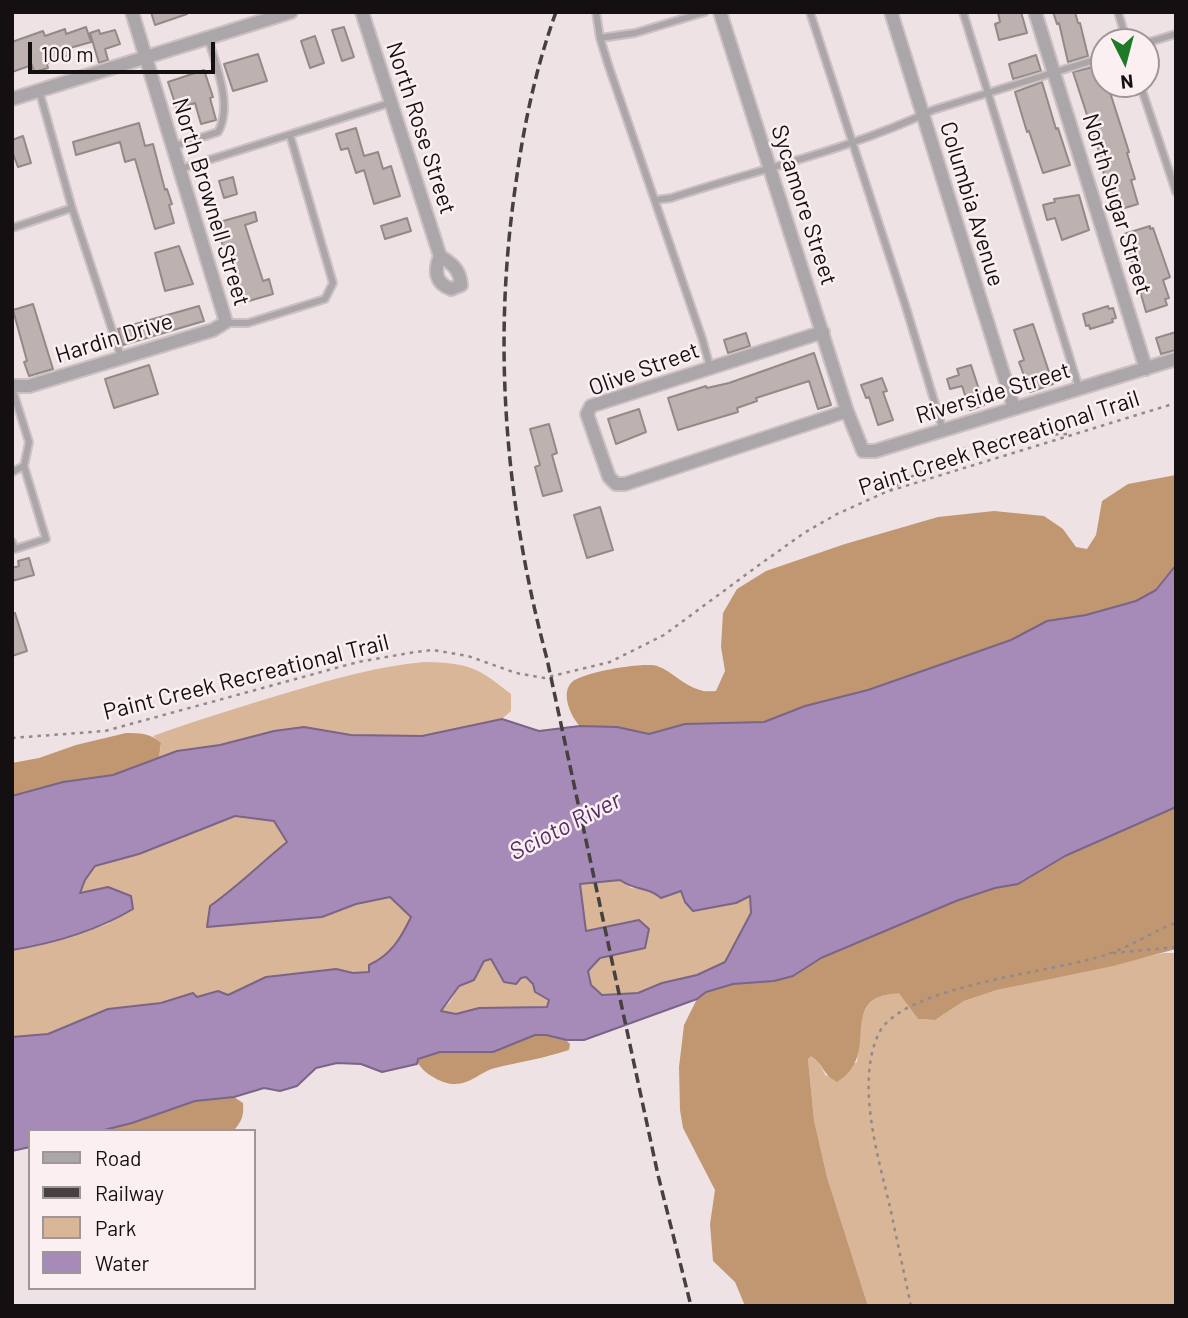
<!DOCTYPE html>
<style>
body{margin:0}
#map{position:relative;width:1188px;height:1318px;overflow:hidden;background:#efe2e4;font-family:Barlow,sans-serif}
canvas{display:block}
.frame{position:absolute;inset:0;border:14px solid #141011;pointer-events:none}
.legend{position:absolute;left:28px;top:1129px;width:228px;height:161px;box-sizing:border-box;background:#fceff1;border:2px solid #9f9697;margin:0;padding:9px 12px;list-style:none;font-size:21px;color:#141011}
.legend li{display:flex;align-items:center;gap:14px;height:35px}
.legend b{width:35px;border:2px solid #9f9697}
.north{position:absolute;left:1090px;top:28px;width:70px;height:70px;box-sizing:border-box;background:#fceff1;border:2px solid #9f9697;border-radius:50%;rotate:174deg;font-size:19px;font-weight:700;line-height:28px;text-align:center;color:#141011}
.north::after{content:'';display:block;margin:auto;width:24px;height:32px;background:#1d7a29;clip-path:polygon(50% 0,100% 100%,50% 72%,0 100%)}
.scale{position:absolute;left:28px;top:42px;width:187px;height:32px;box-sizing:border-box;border:4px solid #141011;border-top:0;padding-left:9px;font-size:21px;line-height:24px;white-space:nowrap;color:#141011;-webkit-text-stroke:5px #fceff1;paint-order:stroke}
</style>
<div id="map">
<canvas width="1188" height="1318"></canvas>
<div class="frame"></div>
<ul class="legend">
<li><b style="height:9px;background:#aba6a9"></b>Road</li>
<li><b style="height:9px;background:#464041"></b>Railway</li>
<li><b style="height:19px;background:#d9b698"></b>Park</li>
<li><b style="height:19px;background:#a68ab8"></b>Water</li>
</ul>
<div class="north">N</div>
<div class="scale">100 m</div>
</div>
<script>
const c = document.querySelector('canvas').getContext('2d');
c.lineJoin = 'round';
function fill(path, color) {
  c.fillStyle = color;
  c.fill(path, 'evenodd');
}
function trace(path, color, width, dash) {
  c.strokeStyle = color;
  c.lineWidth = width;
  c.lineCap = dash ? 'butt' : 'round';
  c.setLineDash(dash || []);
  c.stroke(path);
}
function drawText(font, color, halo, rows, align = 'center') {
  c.font = font + ' Barlow,sans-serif';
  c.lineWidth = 5;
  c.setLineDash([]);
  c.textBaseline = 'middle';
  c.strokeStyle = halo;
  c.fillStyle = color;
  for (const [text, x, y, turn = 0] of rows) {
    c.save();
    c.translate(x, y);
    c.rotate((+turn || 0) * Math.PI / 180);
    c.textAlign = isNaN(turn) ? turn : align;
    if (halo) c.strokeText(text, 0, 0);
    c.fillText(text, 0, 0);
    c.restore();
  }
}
const green = new Path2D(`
 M425,662C469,663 477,667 511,694V711L502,719L422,736L351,735L304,727L274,731L220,745L177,751L159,757L161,744L153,736C200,719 246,705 293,691C337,678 379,666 425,662Z
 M235,816L274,821L288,842C261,862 238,886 210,906L207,927L322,917L356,904L391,897L411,917C401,937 391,955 369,965L370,972L353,973L336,969L266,977L228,995L218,991L197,997L193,993L161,1003L108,1009L48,1034L12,1037V950L73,936L110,923L80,893L85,880L95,866L139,854Z
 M620,880L631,888L681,891L685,902L736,903L751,895V913L725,962L697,975L662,983L638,993L602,995L591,985L588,971L599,958L645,948L639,920L586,931L580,884Z
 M1164,953H1176V1306H868L827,1177L814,1120L808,1059L811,1055L817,1059L826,1076L857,1062C859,1044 857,1014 872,1001C878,995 891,994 899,992L918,1019L935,1020L964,1001L997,990Z
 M491,959L504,982L525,977L533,984L535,992L549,1000L547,1007L479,1008L456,1014L441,1011L450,1002L459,986L474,980L484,960Z`);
const forest = new Path2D(`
 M1176,475V565L1156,590L1136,601L1086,615L1047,621L1011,640L868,690L805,706L764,722L685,724L649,734L617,727L580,726C571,717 560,693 572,682C584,672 643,662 657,666C672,671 684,686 700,690C704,692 711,691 716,691L725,671L721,647L723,613L737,589L766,571L845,544L938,517L994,511L1044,516L1063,529L1076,547L1087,549L1096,535L1102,501L1128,484Z
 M126,733C140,733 150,733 161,743L159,757L113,775L63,782L12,796V763L39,758L76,745Z
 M1176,807V949L1113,966L997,990L964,1001L935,1020L918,1019L899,993C891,994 880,995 873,1000C849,1018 875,1059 837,1082C821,1073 824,1064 811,1056L808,1059L814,1120L827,1177L868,1306H745L735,1282L713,1261L710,1224L715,1190L683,1128L680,1110L679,1067L684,1025L697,999L706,992L733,984L774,981L793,976L821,958L956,900L995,888L1019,884L1065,856Z
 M535,1035C546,1035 563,1035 570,1044L569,1050C545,1058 520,1062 495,1068C480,1072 471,1084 455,1084C443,1085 418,1071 417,1059L440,1052H493Z
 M234,1097L243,1103C244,1115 242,1122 233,1131H100L132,1123L195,1101Z`);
const water = new Path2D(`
 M1176,565V807L1065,856L1018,884L995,888L956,901L821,958L793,976L774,981L733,984L706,992L697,999L584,1040H567L546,1035H535L493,1052H440L418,1059L417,1064L382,1072L361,1064L337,1063L316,1068L297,1086L280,1091L264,1088L234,1097L195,1101L132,1123L100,1131H30V1147L12,1151V1037L48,1034L108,1009L161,1003L193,993L197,997L218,991L228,995L266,977L336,969L353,973L369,972V965C391,955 401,938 411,917L390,897L356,904L322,917L207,927L210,906C238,886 261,863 287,842L274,821L235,816L139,854L95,866L85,880L80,893L108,887L131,896L133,909C96,931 55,943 12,950V796L63,782L113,775L177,751L220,745L274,731L304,727L351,735L422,736L502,719L539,731L580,726L617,727L649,734L685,724L764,722L805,706L868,690L1011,640L1047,621L1086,615L1136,601L1156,590ZM620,880C637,892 645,885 661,898L681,891L685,902L693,911L736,903L750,896L751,913L725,962L697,975L662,983L638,993L602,995L591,985L588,971L600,958L645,948L649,929L639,920L586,931L580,884ZM491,959L504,982L516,984L521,978L526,977L533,984L535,992L549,1000L547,1007L479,1008L456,1014L441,1011L459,986L474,980L484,961Z`);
const building = new Path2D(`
 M151,12H187V14L155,25Z
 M998,12H1021L1027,33L999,40L995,24L1000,22Z
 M1053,12H1075L1078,23H1080L1088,56L1068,62L1059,23L1057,24Z
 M86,27L91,42L70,48L72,54L51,61L47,64L48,68L34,72L32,65L12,72V42L43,31L45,36L65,29L66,34Z
 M344,27L354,57L342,61L332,30Z
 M99,30L100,34L115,30L120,44L105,49L108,60L99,63L90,33Z
 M315,36L324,63L310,68L301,41Z
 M258,54L267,81L233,91L224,64Z
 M1036,55L1041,71L1013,79L1009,64Z
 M1101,65L1104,87L1108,86L1129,152L1127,153L1135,179L1131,180L1138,204L1118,210L1110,186L1108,187L1103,171L1105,170L1073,72Z
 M204,70L213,97L210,98L216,120L201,124L195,103L177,109L168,82Z
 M1042,82L1056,129L1058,128L1070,165L1043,173L1029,131L1027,132L1015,92Z
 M139,123L145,146L153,144L165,190L167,189L172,204L169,205L174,223L155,229L135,159L125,162L120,142L76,155L73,142Z
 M356,128L364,156L378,152L383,169L391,166L400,196L374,204L364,170L356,173L348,148L341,150L336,134Z
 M23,136L31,163L18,167L12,151V140Z
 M233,177L237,194L224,198L219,181Z
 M1079,195L1089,230L1062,240L1055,218L1047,220L1043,205L1055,202L1054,199Z
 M255,212L257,221L245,225L263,281L269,279L273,294L242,303L228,249L224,250L216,223Z
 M407,218L411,231L385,239L381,226Z
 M1150,226V229L1153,228L1170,277L1163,280L1169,298L1165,299L1167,305L1146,312L1124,234Z
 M179,246L193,284L165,291L155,253Z
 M33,304L53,369L29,376L24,362L27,361L13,310Z
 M199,306L204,321L123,345L118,329Z
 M1108,306L1109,309L1113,308L1116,318L1112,319L1113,322L1090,329L1089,325L1086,326L1083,314Z
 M1033,324L1053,384L1030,392L1019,362L1024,360L1014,330Z
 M1176,332V350L1161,354L1156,338Z
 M746,333L750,346L728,353L724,340Z
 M814,353L831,405L818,409L809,381L756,398L757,401L737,408L738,412L678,430L668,398L706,386L707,388L729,383Z
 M149,365L158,394L114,408L105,379Z
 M971,365L984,405L970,410L962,386L950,389L947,379L959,375L957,369Z
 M882,378L887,391L883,392L893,420L878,425L869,397L866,398L861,385Z
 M639,409L646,432L616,444L608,419Z
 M549,424L557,453L552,455L562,491L543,496L535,467L540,465L530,429Z
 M600,507L613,550L587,558L574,515Z
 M29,558L34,575L12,581V568L19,566L18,561Z
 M12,613H15L27,651L12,656Z`);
const path = new Path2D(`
 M889,490L943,458L977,443L1034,435L1069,434
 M12,738L105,731L358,662L415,652L433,650L468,656L516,673L544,678L610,662L664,635L759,565L804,533L837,514L886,492L1176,403
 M1113,953L1176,947
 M911,1306C904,1273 897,1240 890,1207C878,1157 856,1084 878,1035C899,985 1059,972 1108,954C1132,946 1153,931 1176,923`);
const service = new Path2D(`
 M596,12L600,38L608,64L702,338L710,367
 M810,12L905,304L943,430
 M963,12L1079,388
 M1118,12L1127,42
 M600,38L635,33L705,12
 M1146,43L1176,34
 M1140,84L1176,192
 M39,90L72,208L121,357
 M172,147L218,132C233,106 216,65 208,38
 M180,169L390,103
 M656,200L671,198C757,170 852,149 933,110L1104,57
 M12,228L72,208
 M226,323H248L325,299L333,283L290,135
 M12,388L29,442L24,466L46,539L15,549L12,542
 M12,472L24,466`);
const minor = new Path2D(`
 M362,12L440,256C434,271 435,283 451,289L461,285C460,270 453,264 440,256
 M720,12L847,411L863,451H875L1176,359
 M891,12L1014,408
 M1035,12L1146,369
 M12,99L291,12
 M823,332L591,406L587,414L609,477L616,484H625L847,411
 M12,386H29L213,330L226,322L132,12`);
const rail = new Path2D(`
 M556,12C536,67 524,124 516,182C492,343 505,502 547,659L658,1175L691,1306`);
const streetNames = [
 ["North Rose Street",421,128,72],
 ["North Brownell Street",211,202,73],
 ["Columbia Avenue",972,204,73],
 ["North Sugar Street",1117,204,73],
 ["Sycamore Street",804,205,72],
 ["Hardin Drive",114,338,-17],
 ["Olive Street",644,369,-20],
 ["Riverside Street",993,393,-17],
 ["Paint Creek Recreational Trail",999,443,-18],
 ["Paint Creek Recreational Trail",246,677,-14]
];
const waterNames = [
 ["Scioto River",565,826,-27]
];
fill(green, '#d9b698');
fill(forest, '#c19771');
fill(water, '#a68ab8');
trace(water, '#7a6586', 2);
fill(building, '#bdb2af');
trace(building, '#948986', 2);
trace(service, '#ccc0c2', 10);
trace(minor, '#ccc0c2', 16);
trace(path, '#92898b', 2.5, [3.5, 5]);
trace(service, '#aba6a9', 6);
trace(minor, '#aba6a9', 12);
trace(rail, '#464041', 3.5, [10, 5]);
drawText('23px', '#141011', '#fceff1', streetNames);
drawText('italic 24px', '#522e67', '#fceff1', waterNames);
</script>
